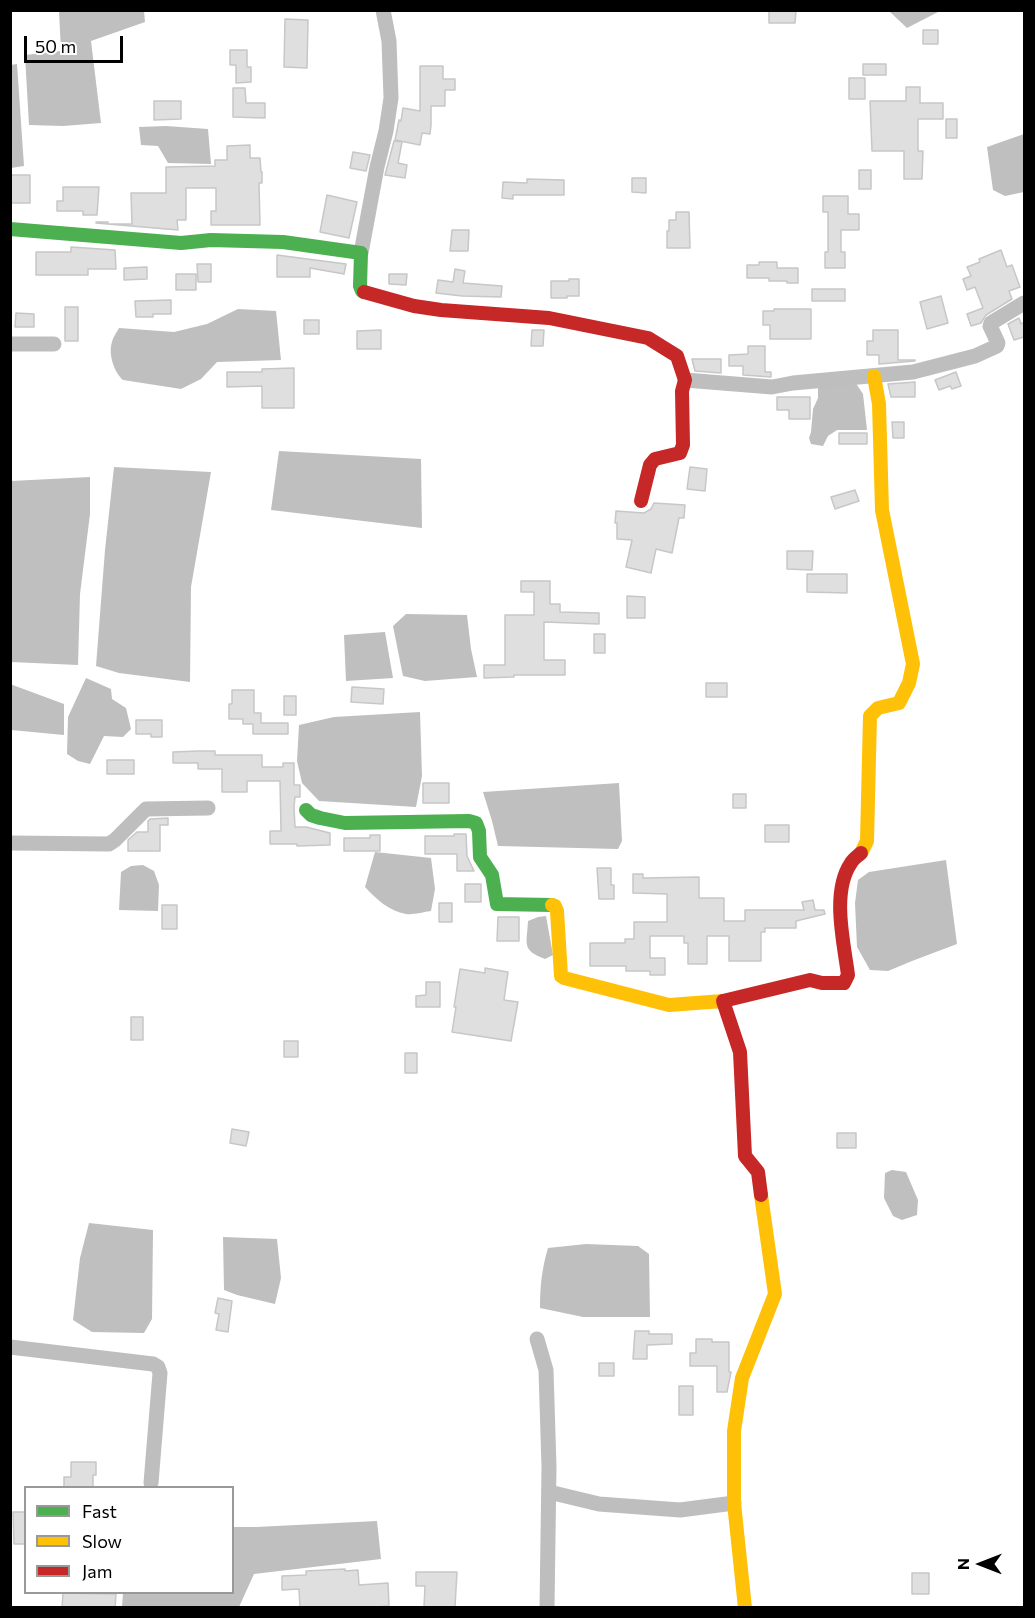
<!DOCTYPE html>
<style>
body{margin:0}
#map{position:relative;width:1035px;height:1618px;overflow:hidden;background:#fff;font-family:Commissioner,sans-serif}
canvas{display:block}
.frame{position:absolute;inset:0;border:12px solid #000;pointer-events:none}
.legend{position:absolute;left:24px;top:1486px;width:210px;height:108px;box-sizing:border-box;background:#fff;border:2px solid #999;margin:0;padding:8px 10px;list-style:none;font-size:18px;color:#000}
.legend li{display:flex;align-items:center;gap:12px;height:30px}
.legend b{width:30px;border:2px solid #999}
.north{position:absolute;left:951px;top:1534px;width:60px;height:60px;-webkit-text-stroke:4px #fff;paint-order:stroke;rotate:270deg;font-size:16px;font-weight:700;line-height:24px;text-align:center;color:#000}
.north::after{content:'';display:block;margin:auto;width:21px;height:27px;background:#000;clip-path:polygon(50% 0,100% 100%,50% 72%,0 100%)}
.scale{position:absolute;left:24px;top:36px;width:99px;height:27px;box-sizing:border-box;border:3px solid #000;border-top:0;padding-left:8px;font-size:18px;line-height:21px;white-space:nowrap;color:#000;-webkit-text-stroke:4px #fff;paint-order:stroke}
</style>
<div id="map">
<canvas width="1035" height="1618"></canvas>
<div class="frame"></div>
<ul class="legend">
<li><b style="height:8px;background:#4caf50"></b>Fast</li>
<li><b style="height:8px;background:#ffc107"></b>Slow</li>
<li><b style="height:8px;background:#c62828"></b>Jam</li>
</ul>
<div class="north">N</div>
<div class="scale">50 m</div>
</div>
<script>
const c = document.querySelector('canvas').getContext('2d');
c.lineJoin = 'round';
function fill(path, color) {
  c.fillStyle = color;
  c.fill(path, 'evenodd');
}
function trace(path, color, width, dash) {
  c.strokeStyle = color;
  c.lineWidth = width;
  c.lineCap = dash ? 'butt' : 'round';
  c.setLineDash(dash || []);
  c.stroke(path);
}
const water = new Path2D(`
 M59,11H144L145,22L91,41L101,123L63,126L29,125L25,55L61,51Z
 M889,11H940L907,28Z
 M17,64L24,166L11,168V65Z
 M166,126L208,129L211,164L168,163L158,146L141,145L139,127Z
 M1024,134V192L1005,196L993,190L987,147Z
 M238,309L276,311L281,360L217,362L201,379L181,389L123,380C114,372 108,354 112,342C113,337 117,332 119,328L174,332L207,324Z
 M818,382H855L863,394L867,430H837L828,436L823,446L811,444L809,438L811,432L813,409L818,398Z
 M279,451L421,459L422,528L271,510Z
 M114,467L211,472L191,587L190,682L119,673L96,666L105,550Z
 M90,477V514L80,594L78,665L11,662V481Z
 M406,614L467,615L471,649L477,677L425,681L403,676L393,626Z
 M385,632L393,678L346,681L344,635Z
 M86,678L111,689L112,699L126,708L131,729L123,737L104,736L90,764L78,761L67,754L68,717Z
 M10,684L64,704V735L11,730Z
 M420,712L422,776L416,807L319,801L302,783L297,761L299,725L334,717Z
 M619,783L622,841L618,849L498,846L492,821L483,792Z
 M375,852L431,858L435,889L431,911C423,912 414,915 406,914C389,911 376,899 365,887Z
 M946,860L957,944L912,961L888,971L870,970L857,947L855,903L858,880L869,872Z
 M143,865L154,871L159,885L158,911L119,910L121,872L131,866Z
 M546,916L553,955L545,959C521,950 527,944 528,921L538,917Z
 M892,1170L906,1172L918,1200L917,1215L902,1220L893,1216L884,1198L885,1173Z
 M89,1223L153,1230L152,1319L144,1333L92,1332L73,1320L80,1258Z
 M223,1237L277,1239L281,1278L275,1304L237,1295L224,1290Z
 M586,1244L638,1246L649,1254L650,1317H583L540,1308C540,1286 542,1268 548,1248Z
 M377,1521L381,1559L254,1574L239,1607H122L123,1593L232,1592L233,1527H256Z`);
const building = new Path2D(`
 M769,10H796L795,23H769Z
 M285,19L308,20L307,68L284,67Z
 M923,30H938V44H923Z
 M230,50H247V67H251V82L236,83V65H230Z
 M863,64H886V75H863Z
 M420,66H443V79H455V90H445V106H431V125L430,134L422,133L420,145L395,140L399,120L401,121L403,108L420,111Z
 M849,78H865V99H849Z
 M906,87H920V103H943V119H918V151H923L922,179H904V151H872L870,101H906Z
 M233,88H245L246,103H265V118L233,117Z
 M154,101H181V119L154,120Z
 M946,119H957V138H946Z
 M394,141L402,142L398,163L407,165L405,178L385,175Z
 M250,145V158H260L261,172H262V183H259L260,225H211V211H216V188H186V220H177L178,230L96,223V222H108V224H132L131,193H166V167L215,166V160H227V146Z
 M353,152L370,155L366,171L350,168Z
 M859,170H871V189H859Z
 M10,175H30V203H10Z
 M632,178H646V193L632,192Z
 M527,179L564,180V195H513V199L502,198L503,182L527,183Z
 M63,187H99L97,215H83V211H57V201H63Z
 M327,195L357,202L349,238L320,232Z
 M823,196H848V214H859V230H841V252H845V268H825V252H828V212H823Z
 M676,212H689L690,248H667V231H669V220H676Z
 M452,230H469L468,251H450Z
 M71,247L115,250L116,269H88V275H36V252H71Z
 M1001,250L1007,267L1012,265L1020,287L1009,291L1012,299L986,315L981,323L971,326L967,314L983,308L975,287L967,290L963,279L971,276L967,267L980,262L979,259Z
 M277,255L346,264L344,274L310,268V277H277Z
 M759,262H777V268H798V283H787V281H769V278H747V265H759Z
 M197,264H211V282H198Z
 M147,267V279L124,280V268Z
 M455,269L465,271L463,283L502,286L501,297L462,296L436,293L438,280L453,282Z
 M176,274H196V290H176Z
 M389,274H407L406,285L389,284Z
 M569,279H579V296H567V298H551V281H569Z
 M812,289H845V301H812Z
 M941,296L948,323L927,329L920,302Z
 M171,300V314H153V317H136L135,301Z
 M65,307H78V341H65Z
 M774,309H811V339H770V325H763V311H774Z
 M16,313L34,314V327H15Z
 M1019,318L1021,324L1024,322V337L1014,340L1008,324Z
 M304,320H319V334H304Z
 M381,330V349H357V331Z
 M532,330H544L543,346H531Z
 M873,330H898V360H915V361L879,364V355H867V341H873Z
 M748,346H765V372H771V377L743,375V366H729V355L748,354Z
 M692,359H721V373L695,371Z
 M294,368V408H262V386L227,387V372H262V369Z
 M956,372L961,386L952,389L950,386L939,390L935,380Z
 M915,382V397H891L888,384Z
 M777,397H810V419H789V410H777Z
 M892,422H904V438H893Z
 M839,433H867V444H839Z
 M690,467L707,469L705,491L687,489Z
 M855,490L859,501L835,509L831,497Z
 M654,503L685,505L684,518H679L672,553L656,549L651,573L626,567L632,540L617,539V523H615L616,511L644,513L651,509Z
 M787,551H813L812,570L787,569Z
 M807,574H847V593L807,592Z
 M521,581H550V604H560V612L599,613V624L544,622V660H565V675H514V677L484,678V665H505V615H534V592H521Z
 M627,596L645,597V618H627Z
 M594,634H605V653H594Z
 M706,683H727V697H706Z
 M352,687L384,689L383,704L351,702Z
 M232,690H254V713H261V723H288V734H253V724H243V719H229V704H232Z
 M284,696H296V715H284Z
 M136,720H162V737H151V734H136Z
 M198,751H215V755H262V767H283V763H294V785H300V797H295L294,807L295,827H306L330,833V845L297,846V844H270V831H281L280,781H247V792H222V769H198V763H173V752Z
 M107,760H134V774H107Z
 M423,783H449V803H423Z
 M733,794H746V808H733Z
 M168,818V825H160V851H128V840L137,832H148V821L150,819Z
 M765,825H789V842H765Z
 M454,834H466L467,856L474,871H457V854H425V836H454Z
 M370,835H380V851H344V838H370Z
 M597,868H611V885H614V899H599Z
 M633,874H643V878L699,877V898H724V921H745V910H804L802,902L813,900L815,910H824L825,914L796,921V928H765V932H761V961H729V936H707V964H688V943H684V936H650V958H665V975H650V971H626V966H590V943H625V939H634V922H667V894L633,893Z
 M465,884H481V902H465Z
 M439,903H452V922H439Z
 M162,905H177V929H162Z
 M498,917H519V941H497Z
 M485,968L508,972L504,1000L518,1002L511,1041L452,1032L456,1007H454L460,969L485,973Z
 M426,982H440V1007H416V996L426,995Z
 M131,1017H143V1040H131Z
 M284,1041H298V1057H284Z
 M405,1053H417V1073H405Z
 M232,1129L249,1132L246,1146L230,1143Z
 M837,1133H856V1148H837Z
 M218,1298L232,1301L228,1332L216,1330L219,1314L215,1313Z
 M635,1331H649V1334H672V1344L647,1345V1359H633Z
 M696,1339H712V1342H729V1372H731L727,1392H717V1366H690V1353H696Z
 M599,1363H614V1376H599Z
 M679,1386H693V1415H679Z
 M71,1462H96V1475H93V1488H64V1477H71Z
 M13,1512H26V1544H14Z
 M345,1569V1571L358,1570L359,1585L388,1583L389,1606L361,1608H300L299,1589L282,1590V1576L306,1575V1571Z
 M416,1572H457L455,1607H424L425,1586H416Z
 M912,1573H929V1594H912Z
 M63,1593L116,1594L115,1608H62Z`);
const street = new Path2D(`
 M361,253L377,167L386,131L391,98L389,41L383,10
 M10,344H54
 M685,380L772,387L793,383L913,372L975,356L997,346L998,343L990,326L991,323L1024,303
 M10,843L109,844L115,840L146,809L208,808
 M537,1339L546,1370L549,1467L547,1608
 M10,1347L153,1364L158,1367L160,1373L151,1483
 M549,1492L599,1504L680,1510L734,1503`);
const fast = new Path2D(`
 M10,229L181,243L211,240L283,242L361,253L360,286L362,291L364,292
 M306,810L311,815L320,818L345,823L469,821L476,823L479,831L480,857L492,875L497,904L552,905`);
const slow = new Path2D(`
 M861,853L867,841L870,716L878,708L899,703L909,683L913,664L882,510L879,404L874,376
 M552,905L555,906L557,911L561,976L564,978L669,1005L723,1001
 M745,1608L734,1503V1431L742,1378L775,1294L761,1195`);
const jam = new Path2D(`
 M364,292L414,306L441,310L549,318L648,338L677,356L685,380L682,391L683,445L680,453L655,459L650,465L641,501
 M761,1195L758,1172L745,1156L740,1052L723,1001L810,980L822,983H844L848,975C844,943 831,892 851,863C853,859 858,856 861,853`);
fill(water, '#bfbfbf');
fill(building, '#dfdfdf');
trace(building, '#c7c7c7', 1.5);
trace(street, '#bebebe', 15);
trace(fast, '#4caf50', 14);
trace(slow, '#ffc107', 14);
trace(jam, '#c62828', 14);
</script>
